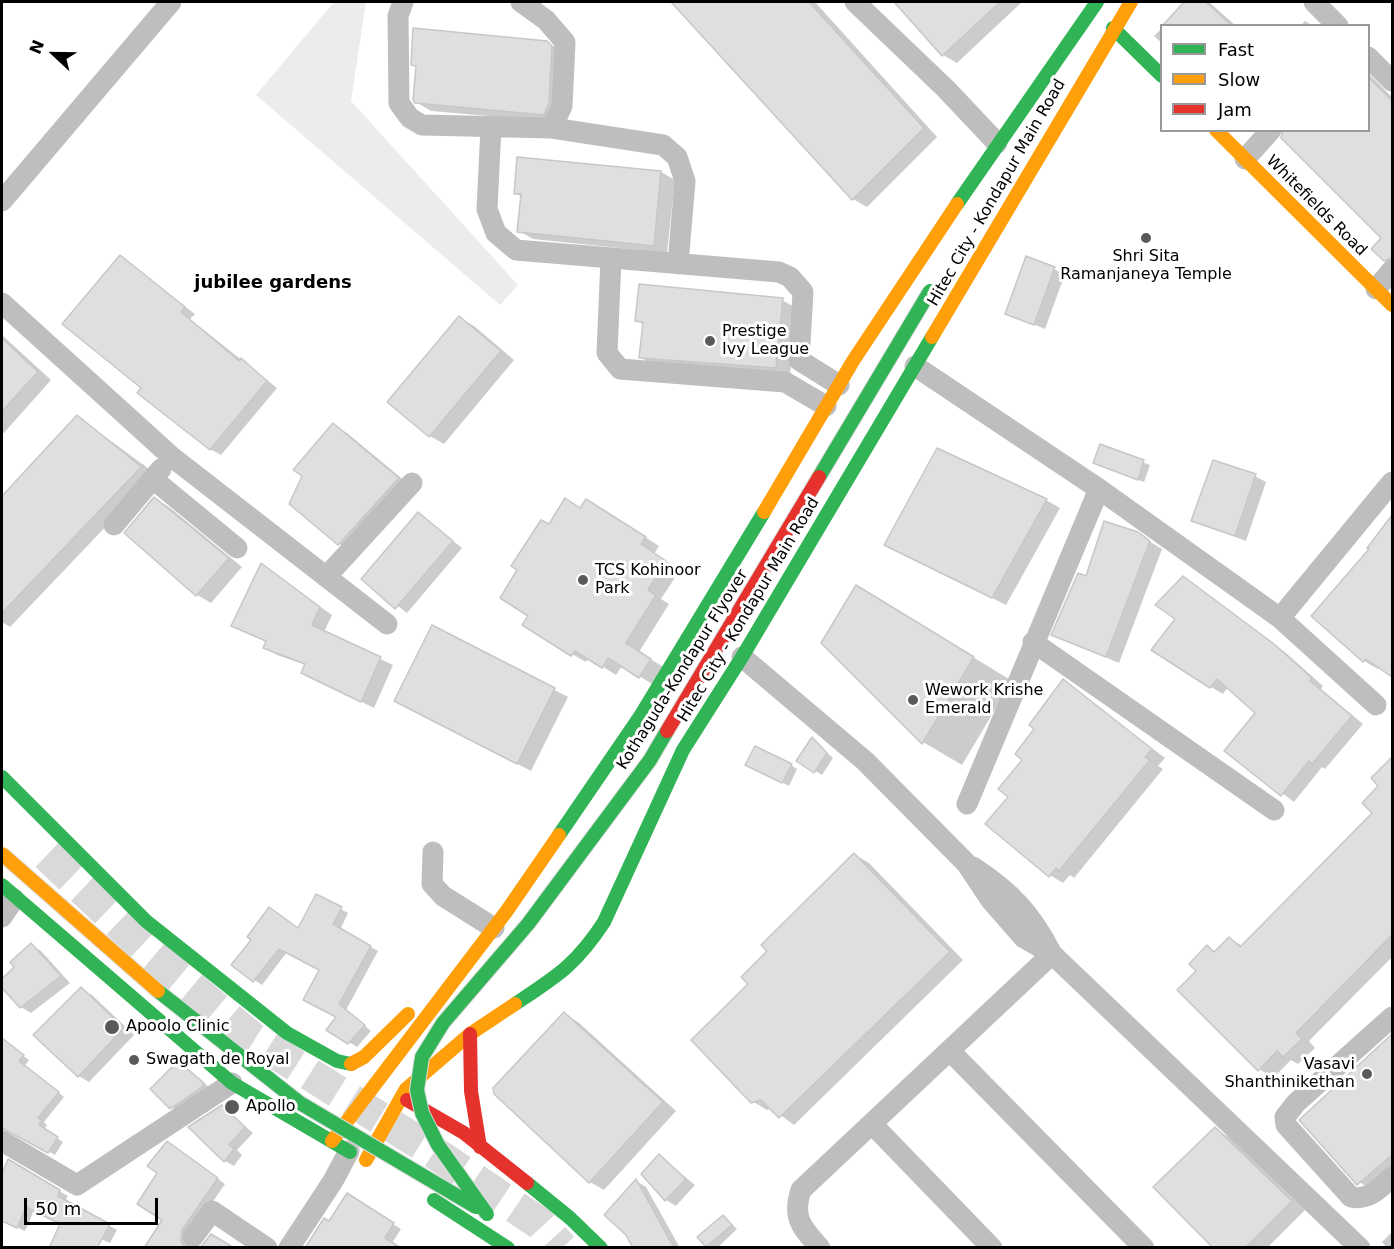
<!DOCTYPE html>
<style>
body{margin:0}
#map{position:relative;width:1394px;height:1249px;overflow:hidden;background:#fff;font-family:"DejaVu Sans",sans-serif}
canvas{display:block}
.frame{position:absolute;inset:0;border:3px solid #000;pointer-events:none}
.legend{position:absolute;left:1160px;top:24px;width:210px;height:108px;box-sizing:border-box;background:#fff;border:2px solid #999;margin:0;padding:8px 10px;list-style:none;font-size:18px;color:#000}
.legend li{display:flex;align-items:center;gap:12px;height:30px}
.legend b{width:30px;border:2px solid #999}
.north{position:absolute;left:24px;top:24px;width:60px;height:60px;-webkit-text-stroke:4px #fff;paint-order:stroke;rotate:292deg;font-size:16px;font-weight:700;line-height:24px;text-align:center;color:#000}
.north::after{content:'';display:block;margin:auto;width:21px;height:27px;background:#000;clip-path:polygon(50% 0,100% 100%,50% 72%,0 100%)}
.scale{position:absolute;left:24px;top:1198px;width:134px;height:27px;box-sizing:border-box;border:3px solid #000;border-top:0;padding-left:8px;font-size:18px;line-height:21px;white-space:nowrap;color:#000;-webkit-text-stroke:4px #fff;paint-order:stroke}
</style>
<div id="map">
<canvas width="1394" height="1249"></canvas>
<div class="frame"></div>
<ul class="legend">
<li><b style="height:8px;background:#30b455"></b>Fast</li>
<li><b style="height:8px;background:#ff9f0a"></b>Slow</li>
<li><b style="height:8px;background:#e5322d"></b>Jam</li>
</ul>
<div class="north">N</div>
<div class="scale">50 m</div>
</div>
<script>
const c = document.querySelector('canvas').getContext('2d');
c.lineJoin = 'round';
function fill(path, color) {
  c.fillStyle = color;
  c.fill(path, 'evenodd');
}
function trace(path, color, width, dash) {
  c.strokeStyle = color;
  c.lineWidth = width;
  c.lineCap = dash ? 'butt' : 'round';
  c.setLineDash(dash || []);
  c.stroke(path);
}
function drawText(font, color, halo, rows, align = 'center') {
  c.font = font + ' "DejaVu Sans",sans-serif';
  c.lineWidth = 6;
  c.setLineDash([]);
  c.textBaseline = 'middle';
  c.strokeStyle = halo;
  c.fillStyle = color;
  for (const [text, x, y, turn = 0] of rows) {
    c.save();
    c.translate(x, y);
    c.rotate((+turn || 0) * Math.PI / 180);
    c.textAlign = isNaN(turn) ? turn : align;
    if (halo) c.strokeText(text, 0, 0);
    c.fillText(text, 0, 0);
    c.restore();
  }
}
const green = new Path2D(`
 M334,2H366L351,101L518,285L500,305L256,95Z`);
const shadow = new Path2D(`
 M673,2H815L937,137L867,207L853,199Z
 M896,2H1022L957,63L943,55Z
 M1186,2H1209L1236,26H1164Z
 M1305,21L1313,26H1300Z
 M1162,28V43L1154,36Z
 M547,42L561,51L558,122L431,111L416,102Z
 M1368,73L1392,97V264L1385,259L1368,130Z
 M519,158L661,172L675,180L667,253L533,239L519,231L522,197L515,193Z
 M120,257L195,314L190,319L277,388L221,455L210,449L143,388Z
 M1027,258L1065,274L1045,329L1007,313Z
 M782,300L796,308L790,376L654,365L640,357L644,325L637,321Z
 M460,318L474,326L514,360L444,444L430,436L389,402Z
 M2,335L51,380L2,435Z
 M78,417L156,474L10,627L2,622V498Z
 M333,425L347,433L412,487L353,552L339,544Z
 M1100,446L1150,465L1144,482L1095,463Z
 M1255,476L1266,482L1246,541L1193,521Z
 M155,499L169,507L242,567L211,603L197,595L126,533Z
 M1046,500L1060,508L1006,605L900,552Z
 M601,509L659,546L654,554L680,570L661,599L669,604L639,652L665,668L654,685L622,666L616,675L589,658L586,662L572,654L530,615L549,526L581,510Z
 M419,514L462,548L407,613L363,579Z
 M1392,517V565L1370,548Z
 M1137,534L1162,549L1119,663L1053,635L1087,578Z
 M273,573L332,615L324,632L393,665L374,708L315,679L306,665L277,655L265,648L267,642L233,625Z
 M1369,576L1392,597V675L1380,667L1378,669L1364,661Z
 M1183,578L1286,653L1323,686L1321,689L1363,724L1325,769L1322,767L1294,802L1227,751L1257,713L1228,687L1223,694L1211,687L1177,619Z
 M896,610L1012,681L962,765L923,742L823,643Z
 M433,627L568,697L531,771L410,708Z
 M1064,681L1165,758L1158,766L1163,769L1074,878L1070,875L1063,883L1050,875L1010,797L1037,729Z
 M812,739L833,758L822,775L798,761Z
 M1390,761L1392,762V957L1309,1041L1315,1048L1298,1064L1291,1060L1273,1078L1259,1069L1198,971L1207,947L1216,952L1229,939L1243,946L1374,813L1380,786Z
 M791,765L797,769L789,786L754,768Z
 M855,855L869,863L963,960L794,1125L771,1108L767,1110L752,1101L750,984Z
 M317,896L348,913L340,930L378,951L346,1010L371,1031L357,1047L328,1029L338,1017L321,969L287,952L262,985L233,965L253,940L270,909L299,929Z
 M31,945L41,951L70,983L31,1013L21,1007L2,985V981L17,967Z
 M81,989L92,995L134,1035L89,1082L79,1076Z
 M564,1014L578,1022L676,1111L604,1190L590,1182L495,1094Z
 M1392,1036V1176L1375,1192L1361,1183L1301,1120Z
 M2,1040L29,1060L25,1065L64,1097L44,1122L47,1125L44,1130L63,1142L55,1155L16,1133L2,1128Z
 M178,1063L213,1090L181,1114L171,1107Z
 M222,1107L253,1133L237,1150L242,1155L234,1166L225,1161L191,1127Z
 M1215,1129L1229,1137L1305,1210L1267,1248H1215Z
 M176,1147L225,1184L190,1235L189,1247L146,1248L164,1220Z
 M659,1156L695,1185L676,1206L666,1200L643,1174Z
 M9,1162L68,1196L65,1201L117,1230L110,1243L34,1210L25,1231L2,1221V1177Z
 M636,1181L646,1187L680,1248H635Z
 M347,1196L401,1229L392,1243L330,1223Z
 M723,1216L737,1229L717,1248H710L700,1237Z
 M1392,1232V1248H1387L1382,1242Z`);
const building = new Path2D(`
 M671,2H809L924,128L852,200Z
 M894,2H1000L942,56Z
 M1184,2H1206L1232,26H1162Z
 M413,28L547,41L552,46L549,103L544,115L415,103L413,100L416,66L411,65Z
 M1368,77L1392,101V258L1384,261L1371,249L1381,238L1281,138L1283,130H1368Z
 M517,157L661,171L654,246L517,232L521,194H514Z
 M120,255L185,307L181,312L239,361L241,358L267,381L210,450L137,393L141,388L62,324Z
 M1026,256L1055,267L1034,325L1005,314Z
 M639,284L783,298L776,368L639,358L643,322L635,321Z
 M459,316L501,351L429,437L387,402Z
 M2,338L38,372L2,411Z
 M77,415L139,465H143L2,613V496Z
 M333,423L399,478L338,545L289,504L302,476L293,470Z
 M1100,444L1144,460L1138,480L1093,463Z
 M937,448L1047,499L992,598L884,545Z
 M1213,460L1256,474L1235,536L1191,521Z
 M154,497L229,558L196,596L124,533Z
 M565,498L580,508L586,499L646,537L641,544L666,561L648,590L656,595L626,643L651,659L639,678L608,658L602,668L575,651L571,656L522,625L528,616L500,598L517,570L511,566L541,520L549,524Z
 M418,512L453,541L395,609L361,579Z
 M1392,515V677L1366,659L1363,662L1311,616L1369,549L1367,548Z
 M1104,521L1138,532L1150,541L1106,657L1051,635L1078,573L1086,576Z
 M261,563L320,607L312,625L381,657L361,702L301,673L305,664L263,648L266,641L231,626Z
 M1183,576L1274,644L1312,678L1310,681L1352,716L1312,764L1309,761L1281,796L1224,751L1255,713L1217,679L1210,688L1151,650L1175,619L1155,605Z
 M856,585L974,657L922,744L821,643Z
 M432,625L555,688L517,764L394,701Z
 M1063,679L1152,749L1145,757L1150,760L1059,871L1056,868L1049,877L985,824L1008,797L998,789L1022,760L1015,754L1034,729L1029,725Z
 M812,737L827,753L814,773L796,761Z
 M755,746L792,764L782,783L745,765Z
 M1392,757V935L1296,1033L1302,1039L1283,1057L1277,1051L1258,1071L1177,990L1196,971L1189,964L1207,945L1214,952L1229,937L1240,947L1372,813L1362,803L1378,786L1371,778Z
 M854,853L950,952L779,1118L761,1100L751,1103L691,1040L748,984L741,977L767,951L761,945Z
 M316,894L342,907L333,924L371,946L339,1004L365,1025L348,1044L326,1030L336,1017L303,1000L319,970L279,949L253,982L231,965L251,940L247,937L269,907L298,928Z
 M31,943L61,976L20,1008L2,988V979L14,967L10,962Z
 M81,987L124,1028L78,1077L33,1035Z
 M564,1012L663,1102L589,1183L494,1094L493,1088Z
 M1392,1034V1155L1357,1185L1299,1120Z
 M2,1038L24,1055L19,1061L59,1092L38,1118L42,1120L39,1125L58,1137L48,1153L2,1128Z
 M178,1061L204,1083L202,1087L170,1109L150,1089Z
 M222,1105L245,1127L229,1145L234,1149L224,1162L188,1127Z
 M1215,1127L1292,1201L1245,1248H1213L1153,1187Z
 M167,1141L218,1178L182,1230L181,1242L186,1248H144L162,1220L137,1204L157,1173L147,1166Z
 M659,1154L686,1179L665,1201L641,1174Z
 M8,1159L60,1190L58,1196L110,1224L97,1248H49L60,1224L26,1207L17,1228L2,1221V1174Z
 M636,1179L674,1248H633L626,1235L604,1215Z
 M347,1193L394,1223L385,1238L401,1248H305L324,1218L329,1221Z
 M723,1215L732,1225L706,1247L697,1237Z
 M211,1234L234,1248H200Z`);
const primaryTunnel = new Path2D(`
 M47,855L150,953L252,1038L426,1147L539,1223L562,1248`);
const street = new Path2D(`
 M403,2L398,16L399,103L410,118L422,125L552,128L663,145L677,157L685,181L678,264
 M521,2L546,20L565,42L562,106L552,128
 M855,2L946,89L997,143
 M1314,2L1338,26
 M1368,57L1392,81
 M491,127L487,209L496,233L516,250L779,272L790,277L803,292L799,360L839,385
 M1245,159L1271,130
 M2,201L171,2
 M611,259L607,353L620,369L785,382L826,406
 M1376,289L1392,270
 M2,303L172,457L387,624
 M915,366L1099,489L1280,618L1376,705
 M153,479L237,548
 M114,525L161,469
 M326,577L412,483
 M1280,618L1392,482
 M1033,642L1274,810
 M742,657L865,761L966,863L990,899L1024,938L1052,954L1360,1248
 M967,804L1099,489
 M433,852L432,884L443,896L494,928
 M973,867C1011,892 1031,913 1052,954
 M2,917L14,899
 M1392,1017L1296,1103L1285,1117L1286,1125L1351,1197C1369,1201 1380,1188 1392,1177
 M950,1051L1144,1248
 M872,1124L992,1248
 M2,1141L77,1185L232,1083
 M193,1237L212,1211L267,1248
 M289,1248L333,1181L349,1151
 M820,1248C801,1227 792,1217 801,1190L1052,954`);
const fast = new Path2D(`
 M1113,28L1162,76
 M957,204L1097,2
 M2,777L146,921L287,1033L337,1061L351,1064
 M559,835L641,715L764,512
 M2,885L232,1083L350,1152
 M515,1004C557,976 576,965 604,922L683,750L742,657L932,337
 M527,1183L570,1218L601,1248
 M434,1200L508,1248`);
const slow = new Path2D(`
 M1216,130L1392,305
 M932,337L1131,2
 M764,512L853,361L957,204
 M351,1064L364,1057L408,1014
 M332,1141L506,912L559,835
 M366,1160L406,1089L470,1034L515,1004`);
const jam = new Path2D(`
 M470,1034L471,1091L480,1147
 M407,1100L464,1133L527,1183`);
const fastBridge = new Path2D(`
 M819,477L930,291
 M158,991L300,1103L476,1207
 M487,1214L438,1145L422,1113L417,1090L422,1057L443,1023L528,924L650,760L667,731`);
const slowBridge = new Path2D(`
 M2,854L158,991`);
const jamBridge = new Path2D(`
 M667,731L819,477`);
const markers = [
 [1146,238,6,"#595959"],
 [710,341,6,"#595959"],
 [583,580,6,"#595959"],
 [913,700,6,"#595959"],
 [112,1027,8,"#595959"],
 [134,1060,6,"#595959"],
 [1367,1074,6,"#595959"],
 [232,1107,8,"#595959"]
];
const streetNames = [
 ["Hitec City - Kondapur Main Road",997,193,-60],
 ["Whitefields Road",1316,206,45],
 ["Hitec City - Kondapur Main Road",749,610,-59],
 ["Kothaguda-Kondapur Flyover",683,670,-58]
];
const poiNames = [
 ["Shri Sita",1146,257,"center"],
 ["Ramanjaneya Temple",1146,275,"center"],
 ["Prestige",722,332],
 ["Ivy League",722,350],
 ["TCS Kohinoor",595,571],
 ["Park",595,589],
 ["Wework Krishe",925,691],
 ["Emerald",925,709],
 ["Apoolo Clinic",126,1027],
 ["Swagath de Royal",146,1060],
 ["Vasavi",1355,1065,"right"],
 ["Shanthinikethan",1355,1083,"right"],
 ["Apollo",246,1107]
];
const neighbourhoodNames = [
 ["jubilee gardens",273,283]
];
fill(green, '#ececec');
fill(shadow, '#0003');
fill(building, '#dfdfdf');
trace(building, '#c7c7c7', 1.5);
trace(primaryTunnel, '#d9d9d9', 33, [33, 16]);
trace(street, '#bebebe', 21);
trace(fast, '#30b455', 14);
trace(slow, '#ff9f0a', 14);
trace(jam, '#e5322d', 14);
trace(fastBridge, '#dbdbdb', 16, []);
trace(slowBridge, '#dbdbdb', 16, []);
trace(jamBridge, '#dbdbdb', 16, []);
trace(fastBridge, '#30b455', 14);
trace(slowBridge, '#ff9f0a', 14);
trace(jamBridge, '#e5322d', 14);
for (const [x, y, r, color] of markers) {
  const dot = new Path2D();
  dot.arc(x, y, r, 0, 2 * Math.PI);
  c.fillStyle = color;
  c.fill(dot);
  trace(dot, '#fff', 2);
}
drawText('16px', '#000', '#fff', streetNames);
drawText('16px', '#000', '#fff', poiNames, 'left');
drawText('bold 18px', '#000', '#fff', neighbourhoodNames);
</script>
